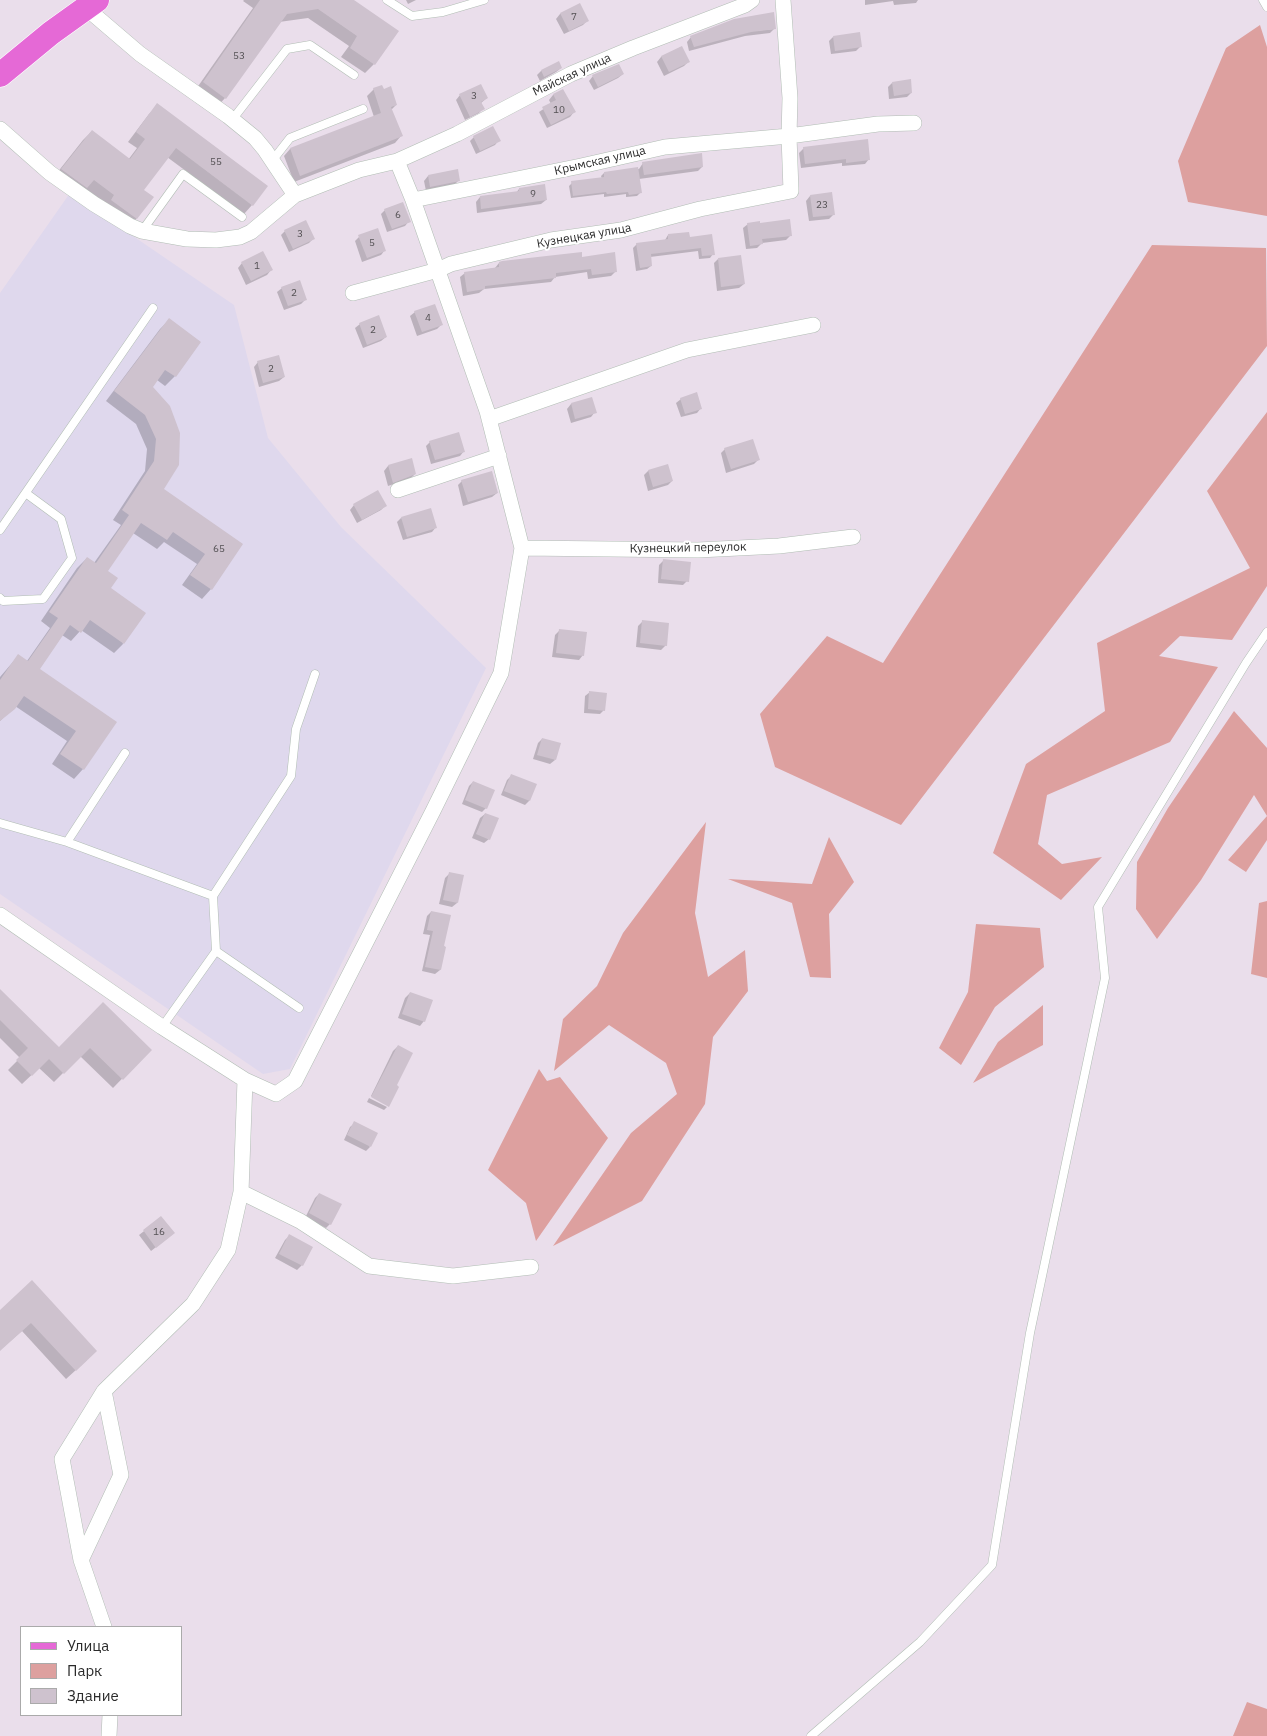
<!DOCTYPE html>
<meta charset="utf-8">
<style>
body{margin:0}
#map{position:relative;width:1267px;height:1736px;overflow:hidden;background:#eadeeb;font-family:"IBM Plex Sans",sans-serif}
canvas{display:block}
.legend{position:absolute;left:20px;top:1626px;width:162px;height:90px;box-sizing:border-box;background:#fff;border:1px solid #aaa;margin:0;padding:6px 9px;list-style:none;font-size:15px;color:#2b2b2b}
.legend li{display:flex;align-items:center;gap:10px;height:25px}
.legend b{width:25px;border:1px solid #aaa}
</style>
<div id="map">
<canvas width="1267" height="1736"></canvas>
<ul class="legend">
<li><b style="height:6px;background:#e569d6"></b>Улица</li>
<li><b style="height:14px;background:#dda09f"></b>Парк</li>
<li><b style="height:14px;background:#cec2ce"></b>Здание</li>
</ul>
</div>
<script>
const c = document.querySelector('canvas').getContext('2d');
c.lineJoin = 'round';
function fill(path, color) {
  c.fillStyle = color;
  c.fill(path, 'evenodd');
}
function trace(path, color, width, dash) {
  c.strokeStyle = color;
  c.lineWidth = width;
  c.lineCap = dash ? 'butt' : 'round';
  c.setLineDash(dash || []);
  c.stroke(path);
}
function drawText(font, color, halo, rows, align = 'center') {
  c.font = font + ' "IBM Plex Sans",sans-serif';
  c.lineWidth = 4;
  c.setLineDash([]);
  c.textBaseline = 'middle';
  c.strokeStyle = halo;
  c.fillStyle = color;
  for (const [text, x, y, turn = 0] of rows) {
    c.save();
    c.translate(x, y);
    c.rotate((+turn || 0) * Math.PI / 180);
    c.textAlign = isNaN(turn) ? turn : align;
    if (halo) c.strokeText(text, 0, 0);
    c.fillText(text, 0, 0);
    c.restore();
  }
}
const medical = new Path2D(`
 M70,193L234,305L268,438L341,527L486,668L290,1069L263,1074L0,894V293Z`);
const green = new Path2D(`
 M1260,25L1267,47V216L1188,202L1178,161L1226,48Z
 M1152,245L1266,248L1267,346L901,825L775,767L760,714L827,636L883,663Z
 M1267,412V586L1232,640L1180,636L1159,656L1218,667L1170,742L1047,795L1038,844L1062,864L1102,857L1061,900L993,853L1026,764L1105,711L1097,643L1250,568L1207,491Z
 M1234,711L1267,748V840L1246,872L1228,860L1267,816L1254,795L1201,880L1157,939L1136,909L1137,862L1168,808Z
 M706,822L695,913L708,977L745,950L748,991L713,1037L705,1104L642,1201L553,1246L631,1133L677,1094L666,1063L609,1025L554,1071L563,1019L597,986L623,933Z
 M829,837L854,882L829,914L831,978L810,977L792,903L728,879L812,884Z
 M1267,901V978L1251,974L1259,903Z
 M976,924L1040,928L1044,967L995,1007L961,1065L939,1048L968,992Z
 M1043,1005V1045L973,1083L998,1042Z
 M539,1069L547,1081L560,1077L608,1138L536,1241L526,1203L488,1170Z
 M1247,1702L1267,1709V1736H1233Z`);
const shadow = new Path2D(`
 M244,0H352L374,64L365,73L341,57L349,46L308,18L279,22L225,98L216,108L194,92L253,8L243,1Z
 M406,0H416L408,4Z
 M865,0H918L916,3L894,5L893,1L865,5Z
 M580,5L587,21L583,25L564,34L556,19L560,14Z
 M774,29L770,33L745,36L689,51L687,42L691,37Z
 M833,37L860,47L856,51L831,54L829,41Z
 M681,47L689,61L684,66L664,76L657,62L661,57Z
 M558,63L561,68L556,72L540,81L537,75L541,71Z
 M623,74L618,78L594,90L589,81L593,76Z
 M892,83L911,93L907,97L889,99L888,87Z
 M374,89L396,105L391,110L401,136L395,143L294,182L284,156L290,149L374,117L367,96Z
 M563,90L574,112L570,117L547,128L539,112L551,104L549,100L553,95Z
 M460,95L487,98L481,103L483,108L479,113L465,120L456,100Z
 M158,105L252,205L244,214L167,157L142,190L137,218L128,227L53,178L83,140L92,131L128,160L137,148L128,142L149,114Z
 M474,137L499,140L495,145L476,154L470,141Z
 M804,148L869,159L865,164L842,166V163L801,168L799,153Z
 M643,163L702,167L698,171L639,179L640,193L637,196L626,197V194L604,197V194L571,198L569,186L572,183L602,179L601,176L604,173L639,169Z
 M428,176L459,180L454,185L426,191L424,181Z
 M519,189L546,200L541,204L477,213L476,202L480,197L516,193Z
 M831,194L834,214L829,219L809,221L806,201L810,196Z
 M385,210L409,221L405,226L387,232L381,214Z
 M748,224H759L791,235L786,240L762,243L757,248L746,249L743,228Z
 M285,231L313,239L309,243L289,252L281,235Z
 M668,235L689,238L713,254L710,258L699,259L698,251L650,257L651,266L647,269L636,271L633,248L637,244L665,240Z
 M359,237L385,250L381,255L362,262L355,241Z
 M581,258L616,271L611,276L588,279L587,272L555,277L551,282L484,289L479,293L463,296L460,277L465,273L495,268L499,263Z
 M718,259L744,284L739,288L717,291L714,263Z
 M242,263L271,270L267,275L246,285L238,268Z
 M282,288L306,299L301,304L284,310L277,292Z
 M415,312L442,324L437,329L417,336L410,316Z
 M169,320L200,342L175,376L165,386L157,380L152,387L162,490L242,544L211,589L202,599L182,585L197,564L164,542L157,549L133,533L107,571L109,589L123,644L114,653L81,630L71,641L62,635L38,669L115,722L83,769L74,779L52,764L67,741L15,706L0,721V677L18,656L27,661L50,628L41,621L77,568L87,558L94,563L121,525L113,520L145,471L147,449L136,424L106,401L160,329Z
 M360,324L386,337L381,341L363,348L355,328Z
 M258,362L284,377L279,381L259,387L254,367Z
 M591,398L595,412L591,417L571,423L567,409L571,404Z
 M681,399L701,408L697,413L681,417L676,403Z
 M430,442L464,451L460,456L431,464L426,446Z
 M725,449L758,460L754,464L726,473L721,453Z
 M411,460L415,474L411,478L388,486L384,471L388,466Z
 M668,466L672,481L668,485L648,491L644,475L648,471Z
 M462,481L497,493L492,497L463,506L458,485Z
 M354,505H386L381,510L357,523L350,510Z
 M401,518L436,527L432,532L403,540L397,522Z
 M664,560L687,581L683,585L658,583L659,565Z
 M643,621L666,645L661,650L636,647L638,626Z
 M559,631L583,655L579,660L552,657L555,635Z
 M590,692L604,710L600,714L584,713L585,696Z
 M542,739L555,760L550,764L533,759L538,743Z
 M512,775L535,785L529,801L525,805L501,795L507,780Z
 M473,782L486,808L482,812L462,804L469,786Z
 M485,814L489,839L484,843L472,838L480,818Z
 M450,873L463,876L457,903L452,907L439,904L445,878Z
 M431,912L445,948L440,970L435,974L422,971L430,935L423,934L427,916Z
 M0,990L59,1049L103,1004L150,1050L113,1088L80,1056L54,1082L39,1068L22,1084L8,1070L20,1058L0,1038Z
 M410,993L424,1021L420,1026L398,1018L405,998Z
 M398,1046L395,1086L389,1105L371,1096L393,1051Z
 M369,1098L387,1107L384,1110L367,1102Z
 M355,1123L370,1147L366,1151L344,1140L350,1127Z
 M319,1194L330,1224L326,1228L305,1218L315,1198Z
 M161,1218L169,1237L151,1251L139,1235Z
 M289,1236L302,1265L297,1270L275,1258L285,1240Z
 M32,1282L87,1360L66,1379L22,1331L0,1350V1312Z`);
const building = new Path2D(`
 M260,0H354L399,31L375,65L350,48L357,36L318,9L287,14L226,99L203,82Z
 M580,3L589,21L569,31L560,13Z
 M774,12L776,29L751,32L694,47L690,36L734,19Z
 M860,32L862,47L835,51L833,36Z
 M682,46L690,62L669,72L661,56Z
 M559,61L562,68L544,77L541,70Z
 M619,64L624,74L598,87L592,75Z
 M911,79L912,93L894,96L892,82Z
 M481,84L488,98L481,102L485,109L470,117L459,94Z
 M382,85L384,89L391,86L397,105L391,107L403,136L300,176L290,148L381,113L373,88Z
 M563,89L576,112L551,125L542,107L556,100L553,94Z
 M157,103L268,186L253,206L176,148L144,190L154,197L137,219L111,200L114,195L94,180L87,188L61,169L92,130L130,159L145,139L136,132Z
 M493,126L501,141L480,151L473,136Z
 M868,139L870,160L846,163V159L805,164L803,147Z
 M702,153L703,167L644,175L642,162Z
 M638,167L642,193L629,195L628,192L607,194L606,192L573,196L571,181L604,177V172Z
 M458,169L460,181L430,187L428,175Z
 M545,184L547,200L481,209L480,196L519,191V188Z
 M832,192L835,215L813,217L810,195Z
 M403,202L411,222L392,229L384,209Z
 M790,219L792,236L762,239L763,244L750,246L747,223L760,221V223Z
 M306,220L315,239L293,249L284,230Z
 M378,228L386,251L367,258L358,235Z
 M689,232L690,237L712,234L715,255L702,256L701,248L651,254L652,266L640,268L636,243L668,239V234Z
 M263,251L273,270L251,281L241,262Z
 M582,252V257L615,252L617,272L592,275L591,269L556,273V278L485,286V289L467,292L464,272L499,267V262L502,261Z
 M741,255L745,284L721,287L718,258Z
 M300,280L307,300L288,306L281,287Z
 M435,304L443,325L422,332L414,311Z
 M379,315L387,337L367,345L359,323Z
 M169,318L201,342L176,377L165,370L153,387L170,406L180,433L179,465L164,489L243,544L212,590L190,575L205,554L173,532L167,540L141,523L108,571L118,578L111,588L146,613L124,644L90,620L81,633L70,625L40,669L117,722L84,770L60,754L76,731L24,696L15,709L0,721V680L18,654L28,661L58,618L49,612L87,557L96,563L129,515L122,510L154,461L156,439L145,415L114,391Z
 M279,355L285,377L263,383L257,361Z
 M697,392L702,409L685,414L680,398Z
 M592,397L597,413L575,419L571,403Z
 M459,432L465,452L435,460L429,441Z
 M753,439L760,460L731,469L724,448Z
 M412,458L416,474L393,483L388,465Z
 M668,464L673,481L653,487L648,470Z
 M492,471L498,493L468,502L461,480Z
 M378,490L387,506L362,520L353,504Z
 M431,508L437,528L407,537L401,517Z
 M663,559L691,562L689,582L661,579Z
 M642,620L669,623L667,646L640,643Z
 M559,629L587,632L584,656L556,653Z
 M589,691L607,693L605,711L588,709Z
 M542,738L561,743L556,760L537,755Z
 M511,774L537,784L530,801L504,791Z
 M473,781L495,790L487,809L465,800Z
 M485,813L499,818L490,840L476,834Z
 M449,872L464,875L458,903L443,900Z
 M431,911L451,915L444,946L446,947L441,970L425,967L433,931L427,930Z
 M0,989L59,1047L103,1002L152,1050L123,1080L90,1048L64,1074L49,1059L32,1076L16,1060L28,1048L0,1020Z
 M410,992L433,1000L425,1022L402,1014Z
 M398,1045L413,1053L397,1085L399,1087L389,1107L371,1097Z
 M354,1121L378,1133L371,1147L347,1135Z
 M319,1193L342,1204L331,1225L309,1213Z
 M161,1216L175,1233L156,1248L143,1230Z
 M289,1234L313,1247L303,1266L279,1254Z
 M32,1280L97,1351L76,1371L31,1323L0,1351V1310Z`);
const lane = new Path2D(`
 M387,0L412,16L443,12L484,0
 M1263,0L1267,7
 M232,120L287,49L310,45L354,75
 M272,161L290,138L363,109
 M142,231L183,174L242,217
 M0,530L153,308
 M0,598L3,601L43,599L72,558L61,519L27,494
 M0,823L67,842L213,896
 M67,842L125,753
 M216,951L299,1008
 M162,1027L216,951L213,896L291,776L296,729L315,674
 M811,1736L920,1642L992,1565L1030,1333L1105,978L1098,907L1246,663L1267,632`);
const street = new Path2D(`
 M85,7L140,54L228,116L255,138L265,150L295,195
 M0,129L50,173L94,204L130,226L142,231L187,239L216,240L240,237L251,232L295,195L359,170L397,161L457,134L571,74L633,48L745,5L752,0
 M397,161L413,200L487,411L522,548L501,673L433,811L295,1081L276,1094L245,1080L241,1192L300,1221L369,1266L453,1276L531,1267
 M413,200L581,166L665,147L789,136L878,124L914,123
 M353,293L438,270L451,264L551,240L621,230L700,209L791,191L789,136L790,98L783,0
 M489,419L687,350L813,325
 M398,490L499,456
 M522,548L698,550L779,546L853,537
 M0,915L162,1027L245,1080
 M81,1560L62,1459L104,1391
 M104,1627L81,1560L121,1475L104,1391L193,1304L228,1250L241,1192
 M109,1736L110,1715`);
const primary = new Path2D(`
 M0,75L51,33L97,0`);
const numberNames = [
 ["7",574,17],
 ["53",239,56],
 ["3",474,96],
 ["10",559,110],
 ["55",216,162],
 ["9",533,194],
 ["23",822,205],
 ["6",398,215],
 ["3",300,234],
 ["5",372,243],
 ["1",257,266],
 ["2",294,293],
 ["4",428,318],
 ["2",373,330],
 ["2",271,369],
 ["65",219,549],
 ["16",159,1232]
];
const streetNames = [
 ["Майская улица",572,75,-25],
 ["Крымская улица",600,161,-13],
 ["Кузнецкая улица",584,236,-10],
 ["Кузнецкий переулок",688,548,-1]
];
fill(medical, '#dfd8ed');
fill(green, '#dda09f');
fill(shadow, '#0003');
fill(building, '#cec2ce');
trace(lane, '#b1bdb4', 9);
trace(street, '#b1bdb4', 16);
trace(primary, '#fff', 25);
trace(lane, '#fff', 8);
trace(street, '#fff', 15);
trace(primary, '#e569d6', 24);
drawText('10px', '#545154', null, numberNames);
drawText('12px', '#2b2b2b', '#fff', streetNames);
</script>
